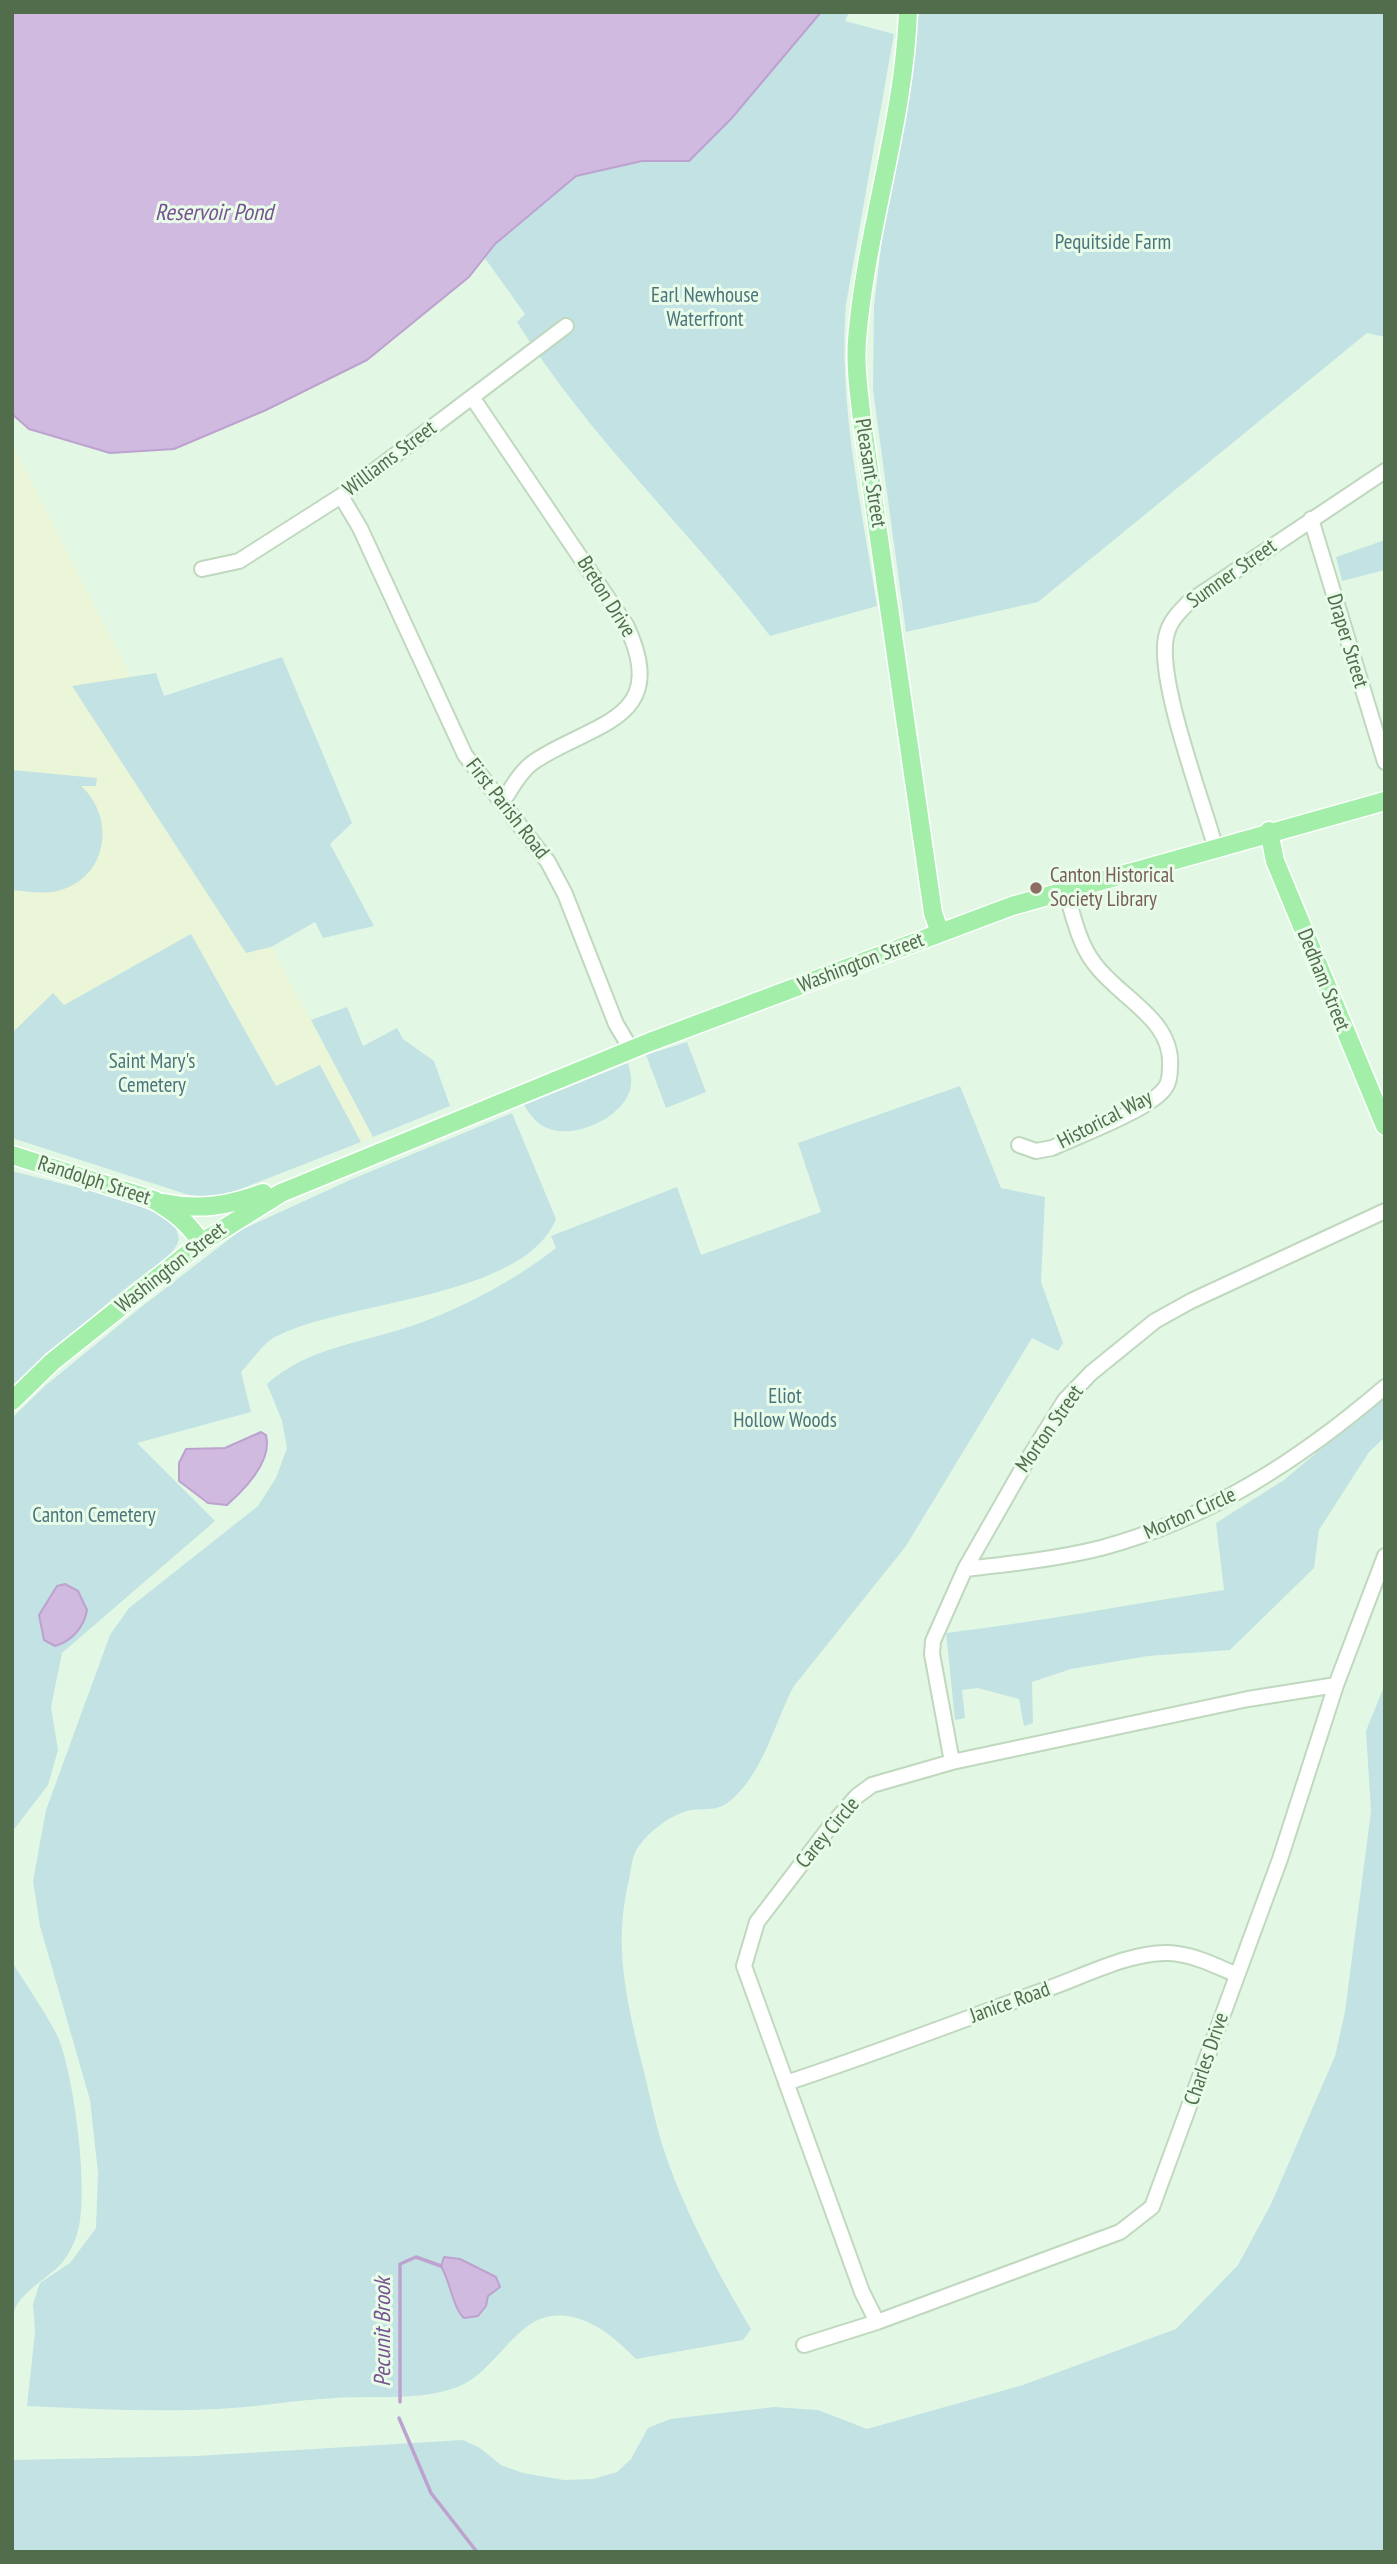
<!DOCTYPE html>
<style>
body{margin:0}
#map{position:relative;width:1397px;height:2564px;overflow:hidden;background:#e2f8e4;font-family:"PT Sans Narrow",sans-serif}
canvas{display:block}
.frame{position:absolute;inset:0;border:14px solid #526d4c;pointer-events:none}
</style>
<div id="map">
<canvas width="1397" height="2564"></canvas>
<div class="frame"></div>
</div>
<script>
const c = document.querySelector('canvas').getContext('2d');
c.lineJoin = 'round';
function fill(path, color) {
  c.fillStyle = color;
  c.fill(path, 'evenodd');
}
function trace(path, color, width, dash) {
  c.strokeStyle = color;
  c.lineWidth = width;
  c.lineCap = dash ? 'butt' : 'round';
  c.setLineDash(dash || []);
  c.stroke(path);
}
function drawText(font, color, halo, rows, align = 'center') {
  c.font = font + ' "PT Sans Narrow",sans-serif';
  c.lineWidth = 6;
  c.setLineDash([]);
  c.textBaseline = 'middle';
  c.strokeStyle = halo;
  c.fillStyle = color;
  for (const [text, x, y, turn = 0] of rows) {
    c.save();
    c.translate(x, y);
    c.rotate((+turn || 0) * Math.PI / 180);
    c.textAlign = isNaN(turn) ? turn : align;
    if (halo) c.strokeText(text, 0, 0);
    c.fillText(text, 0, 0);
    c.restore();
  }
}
const medical = new Path2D(`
 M12,443L203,819L373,1137L361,1142L320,1065L277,1086L191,934L64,1005L53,994L12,1033Z`);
const green = new Path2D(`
 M821,12H849L845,21L894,34L846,304C838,404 862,507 877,606L770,636C689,529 588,437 517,322L525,314L484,257L495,244L576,176L642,161L689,160L731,119Z
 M919,12H1385V337L1367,333L1038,602L906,632L873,390L874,306L885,213L905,117Z
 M1385,540V570L1342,581L1336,557Z
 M282,657L352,823L330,844L374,926L323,938L315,922L271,947L246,953L72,686L156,673L164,696Z
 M12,770L97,778L96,786H81C115,817 109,875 61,890C45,895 28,891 12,890Z
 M191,934L276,1086L320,1065L361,1142L233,1192L213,1197L189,1195L12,1138V1033L53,993L64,1005Z
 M347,1007L363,1046L397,1028L403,1039L434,1061L450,1106L373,1137L311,1020Z
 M687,1042L706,1092L666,1108L646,1055Z
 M628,1063C630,1071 633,1081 630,1090C622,1118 574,1140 547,1128C537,1124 530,1115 524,1105Z
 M960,1086L1001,1188L1045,1197L1041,1282L1063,1343L1058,1351L1032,1338L906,1546L794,1686C774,1723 764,1773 730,1801C716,1813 701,1807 687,1811C669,1816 647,1833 637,1849C631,1858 631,1874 628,1884C614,1946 626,1996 640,2056C648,2085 653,2115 662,2144C682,2207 717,2272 751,2329L743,2340L636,2359C612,2335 580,2307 543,2318C515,2326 491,2372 462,2385C424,2402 375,2395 335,2398C296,2400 257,2407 218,2409C155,2412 90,2409 27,2406L35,2332L33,2304L40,2283L70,2263L96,2228L98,2173L90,2100L40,1926L33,1881L46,1810L110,1635L129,1608L258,1506L276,1478L287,1448L282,1421L267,1384C309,1346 368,1342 420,1323C468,1305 515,1280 556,1248L551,1236L677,1187L701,1255L821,1212L798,1143ZM441,2266L488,2296L486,2306L459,2313L451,2285Z
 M512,1113L556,1219C524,1299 345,1300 275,1337C262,1344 251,1362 241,1372L251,1412L137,1443L215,1521L62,1653L51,1707L58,1750L48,1785L12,1832V1418L45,1386L140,1308L241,1230L350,1180Z
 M12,1171L122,1199L161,1215L175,1225L179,1239C175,1254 158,1264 146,1273C98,1308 56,1350 12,1391Z
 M1385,1395V1437L1369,1452L1319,1530L1314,1568L1230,1650L1148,1656L1071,1669L1032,1682L1033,1723L1024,1726L1019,1699L978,1688L962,1690L965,1718L955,1720L946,1633C1039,1622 1131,1604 1224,1590L1216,1523L1284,1480Z
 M1385,1684V2552H12V2460L197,2456L463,2440L480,2448L501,2465L523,2473L564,2480L593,2479L617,2472L631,2459L648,2428L670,2419L774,2407L818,2410L867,2429L1023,2385L1176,2329L1238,2265L1271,2204L1335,2056L1345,2012L1371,1811L1366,1731Z
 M12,1962C27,1986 44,2010 57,2035C74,2071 92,2206 75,2240C71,2249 65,2261 58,2267C43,2281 16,2295 12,2318Z`);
const water = new Path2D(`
 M12,12H821L731,119L689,161H642L576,176L495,244L469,277L367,360L266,410L174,449L110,453L29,429L12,414Z
 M261,1432L266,1435C273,1461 245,1489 227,1505L208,1503L179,1481V1463L186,1449L225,1448Z
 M65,1584L78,1591L87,1610C84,1627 72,1641 55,1646L44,1640L39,1615L57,1586Z
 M444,2257L460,2259L496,2277L500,2287L488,2296L486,2306L478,2316L464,2318C453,2308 450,2281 441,2266Z`);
const stream = new Path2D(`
 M400,2402V2264L416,2257L441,2266
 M399,2418L431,2493L477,2552`);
const minor = new Path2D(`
 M472,397L626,625C672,720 594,722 535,761C521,770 511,789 502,803
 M341,496L360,528L465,755L548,862L565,894L616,1024L631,1049
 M1311,519L1385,762
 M202,569L239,561L341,496L566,326
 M1215,846C1202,799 1157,681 1166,637C1169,622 1178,613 1189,602L1385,471
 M1019,1145L1036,1151L1052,1148C1078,1136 1151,1109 1165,1088C1169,1083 1170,1073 1170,1067C1174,1019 1119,998 1094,963C1078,942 1073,914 1065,889
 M965,1569C1010,1564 1057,1559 1101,1548C1209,1519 1301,1459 1385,1387
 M952,1762L932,1654L933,1641L965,1569L1025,1464L1065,1400L1091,1373L1155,1321L1191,1301L1385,1211
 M786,2083C874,2054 960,2021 1047,1989C1082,1977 1132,1951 1169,1953C1192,1954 1214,1965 1235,1974
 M877,2322L862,2292L744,1966L757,1922L829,1828L857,1796L872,1785L952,1762L1248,1699L1336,1685
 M804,2345L877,2322L1120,2232L1152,2207L1280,1859L1336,1685L1385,1556`);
const major = new Path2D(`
 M908,12C904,123 866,229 857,340C855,366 859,393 862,420L933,913L940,933
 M1269,831L1275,861L1385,1126
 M12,1155L154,1200C174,1212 189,1223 201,1243
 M164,1203C200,1211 230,1205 263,1193
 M12,1401L52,1362L201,1243L281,1193L650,1042L1012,906L1385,801`);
const markers = [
 [1036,888,7,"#8d6e63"]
];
const parkNames = [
 ["Pequitside Farm",1113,243],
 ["Earl Newhouse",705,296],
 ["Waterfront",705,320],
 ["Saint Mary's",152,1062],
 ["Cemetery",152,1086],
 ["Eliot",785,1397],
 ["Hollow Woods",785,1421],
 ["Canton Cemetery",94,1516]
];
const streetNames = [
 ["Williams Street",390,459,-37],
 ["Pleasant Street",870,473,81],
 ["Sumner Street",1232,574,-35],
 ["Breton Drive",606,597,58],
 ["Draper Street",1347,641,73],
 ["First Parish Road",507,809,52],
 ["Washington Street",861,963,-21],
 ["Dedham Street",1323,980,68],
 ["Historical Way",1105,1120,-27],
 ["Randolph Street",94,1181,18],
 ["Washington Street",171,1268,-38],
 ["Morton Street",1050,1429,-55],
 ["Morton Circle",1190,1514,-24],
 ["Carey Circle",828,1833,-50],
 ["Janice Road",1010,2003,-20],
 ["Charles Drive",1207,2059,-71]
];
const educationNames = [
 ["Canton Historical",1050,876],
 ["Society Library",1050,900]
];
const waterNames = [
 ["Reservoir Pond",214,213],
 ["Pecunit Brook",383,2332,-90]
];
fill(medical, '#ebf5d7');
fill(green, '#c3e2e4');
fill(water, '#d0badf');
trace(water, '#bda2cf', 2);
trace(stream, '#bda2cf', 3.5);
trace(minor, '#bfd8be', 18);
trace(major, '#fff', 21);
trace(minor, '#fff', 14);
trace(major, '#a3efa9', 18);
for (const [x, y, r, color] of markers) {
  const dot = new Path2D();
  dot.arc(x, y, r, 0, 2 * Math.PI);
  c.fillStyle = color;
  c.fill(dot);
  trace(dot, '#e8fce9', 2.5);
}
drawText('21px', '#4c747c', '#e8fce9', parkNames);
drawText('21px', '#526d4c', '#e8fce9', streetNames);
drawText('21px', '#785e54', '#e8fce9', educationNames, 'left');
drawText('italic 23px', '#795391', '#e8fce9', waterNames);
</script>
